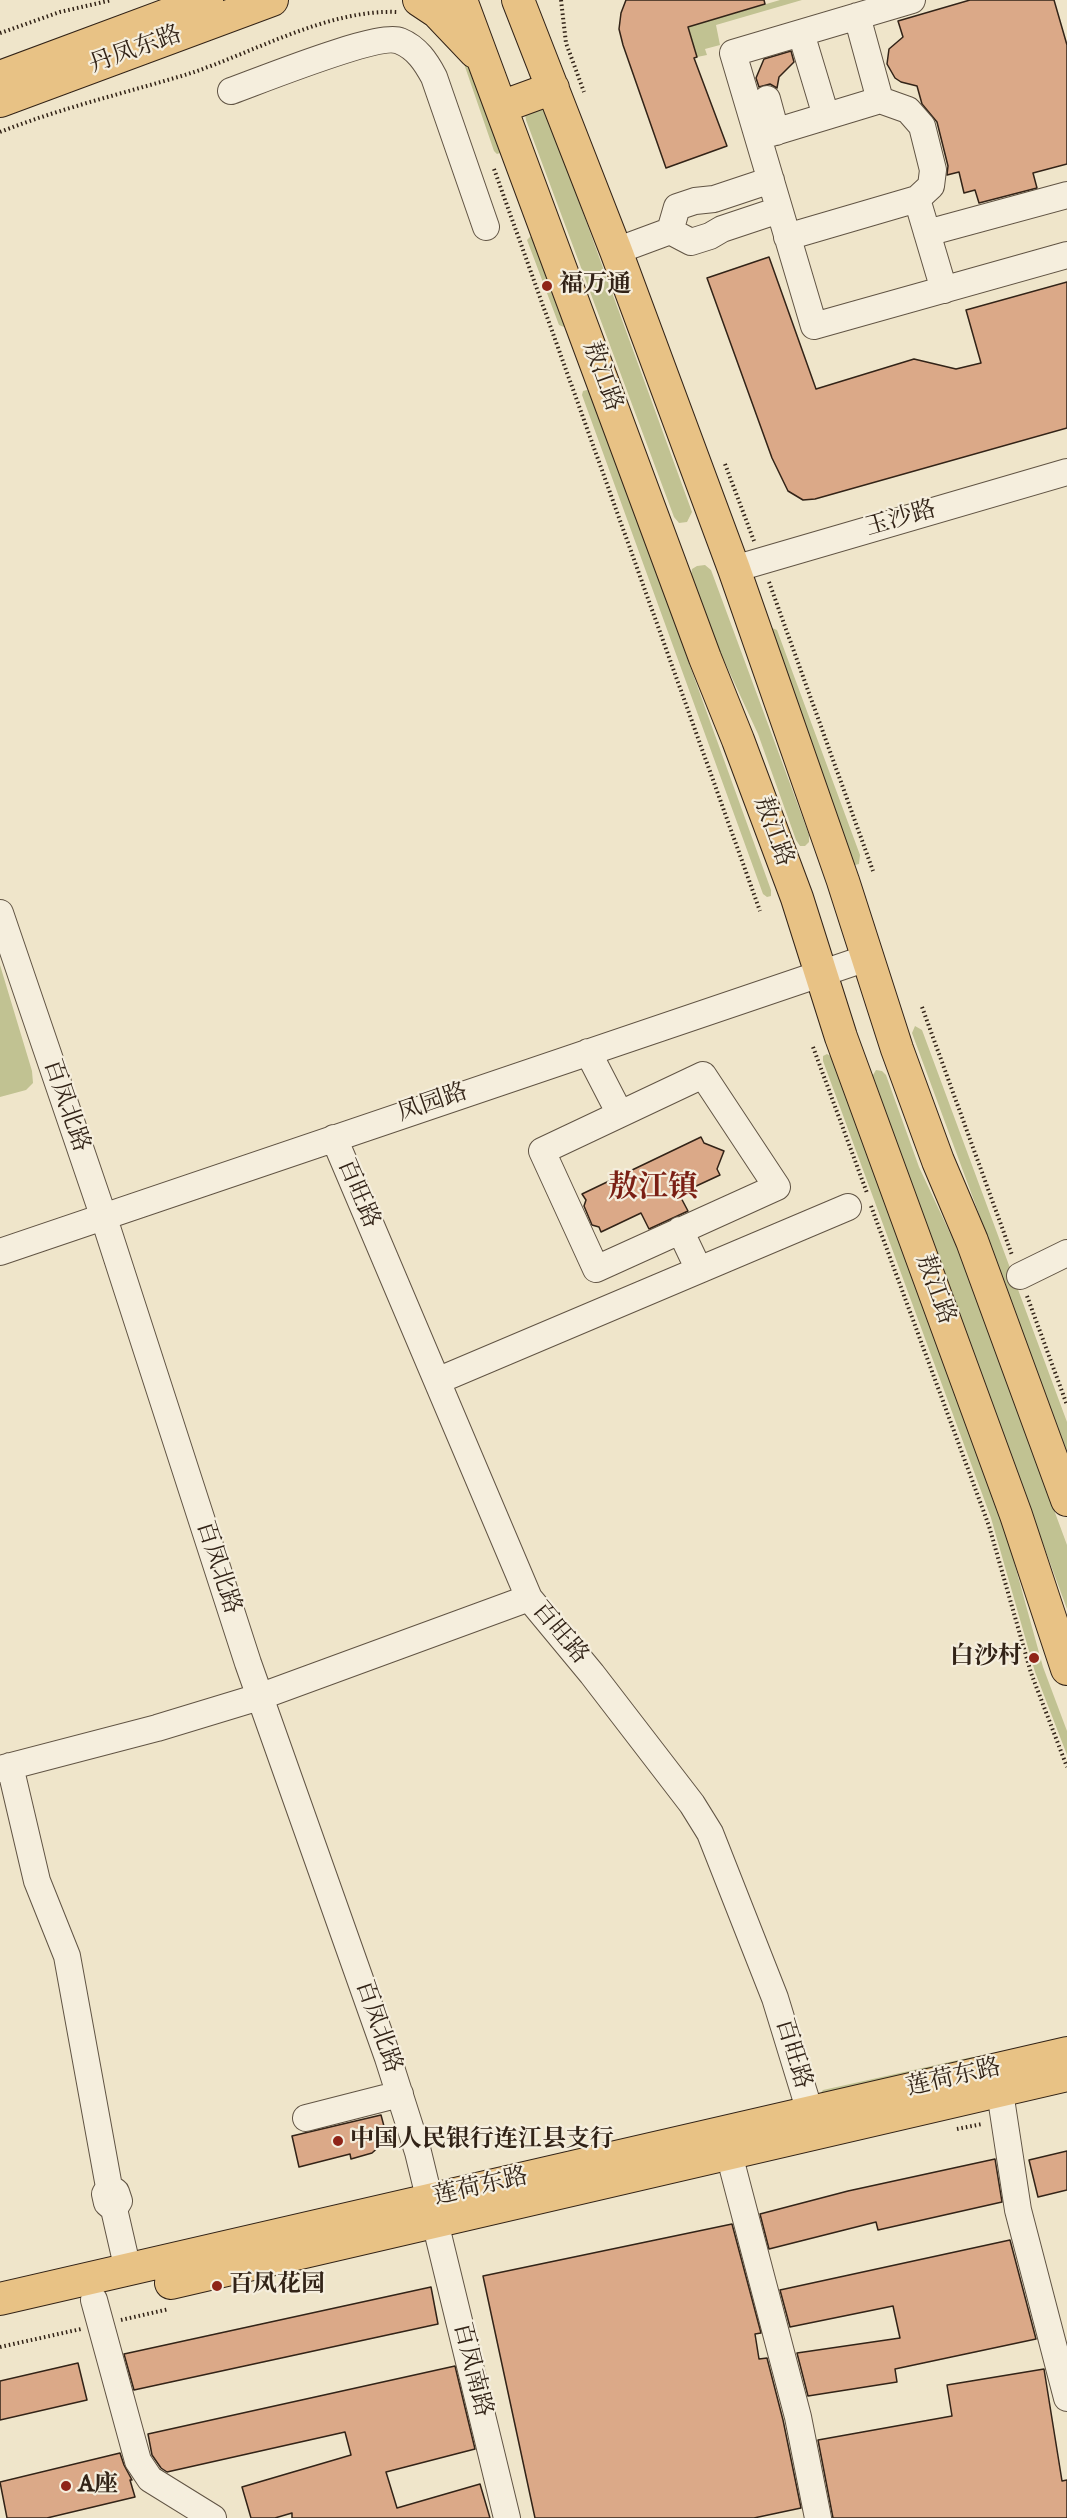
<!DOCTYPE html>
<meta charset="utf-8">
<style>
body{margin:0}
canvas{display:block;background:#efe5ca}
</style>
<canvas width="1067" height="2518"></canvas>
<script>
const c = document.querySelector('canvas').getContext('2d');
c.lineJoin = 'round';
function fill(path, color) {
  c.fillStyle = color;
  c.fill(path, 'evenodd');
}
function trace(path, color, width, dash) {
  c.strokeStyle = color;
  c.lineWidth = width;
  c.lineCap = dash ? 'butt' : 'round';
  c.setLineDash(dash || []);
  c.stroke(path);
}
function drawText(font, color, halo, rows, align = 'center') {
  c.font = font + ' "IM FELL English","Noto Serif SC",serif';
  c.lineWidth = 4.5;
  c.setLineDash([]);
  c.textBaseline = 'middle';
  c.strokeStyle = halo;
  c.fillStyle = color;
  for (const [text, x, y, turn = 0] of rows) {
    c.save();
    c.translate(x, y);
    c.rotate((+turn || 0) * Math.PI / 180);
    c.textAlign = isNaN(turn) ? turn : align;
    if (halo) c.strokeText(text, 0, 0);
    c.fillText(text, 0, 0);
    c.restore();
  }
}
const green = new Path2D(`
 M780,0H802L716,25L720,45L705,49L707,55L697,57L688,27Z
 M465,53L501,149L500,153L497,154L494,151L462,58Z
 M538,106L547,114L692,512L687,522L679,523L674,517L526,120L525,114Z
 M531,236L534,238L566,322L564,327L559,325L527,240Z
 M587,390L591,392L771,890V896L767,897L763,894L582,395L583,391Z
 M705,565L711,570L809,835V842L805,846H800L796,840L758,734L716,643L691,576L692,569L697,566Z
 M772,628L777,630L860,855L859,864L855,865L850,858L769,633Z
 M0,965L32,1071L33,1083L26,1090L0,1097Z
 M915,1026L922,1030L1067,1422V1452L912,1033Z
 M827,1054L832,1057L1003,1522L1043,1667L1067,1731V1755L1035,1672L991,1518L823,1061V1056Z
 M876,1070L882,1071L886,1075L919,1167L957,1248L1067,1545V1609L873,1081V1075Z
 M972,2057L979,2058L818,2096L823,2090Z`);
const building = new Path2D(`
 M626,0H764L765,4L688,27L697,57L694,58L727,146L666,168L623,45L619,29L621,13Z
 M970,0H1054L1067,45V164L1033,173L1037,188L979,203L975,190L964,193L959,172L947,175L948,166L937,122L922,104L917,86L901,82L895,78L887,64L889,49L903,37L898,21Z
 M791,51L794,62L779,77L777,88L770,84L759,87L756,78L764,59Z
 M769,257L816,389L914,359L956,369L981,363L966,310L1067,282V428L815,499L803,500L788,491L772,458L707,278Z
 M701,1137L704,1143L724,1151L717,1169L720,1175L679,1194L688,1211L649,1229L641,1213L601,1232L599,1227L592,1225L584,1206L586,1200L582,1194Z
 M381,2115L385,2130L382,2144L372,2153L351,2159L350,2154L299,2167L292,2136Z
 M1067,2151V2190L1038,2197L1029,2160Z
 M995,2159L1002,2202L878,2230L876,2222L769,2249L760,2214L848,2191Z
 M732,2224L761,2333L755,2334L759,2359L767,2358L783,2420L801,2508L754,2518H535L483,2276Z
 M1010,2240L1036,2339L895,2369L897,2382L808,2396L797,2353L900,2338L893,2306L790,2327L780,2290Z
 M431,2287L438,2324L134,2390L124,2354Z
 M78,2363L87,2400L0,2420V2381Z
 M455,2366L475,2449L386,2472L397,2508L480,2484L490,2518H292V2513L275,2518H251L242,2487L351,2455L345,2432L167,2472L161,2468L152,2455L148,2434Z
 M1044,2369L1062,2481L1067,2480V2518H833L818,2440L952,2416L947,2385Z
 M120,2453L124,2465L132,2480H130L135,2497L47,2518H7L0,2482Z`);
const path = new Path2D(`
 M561,0L566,43L584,92
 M0,33L60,12L112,0
 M0,132C61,108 125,93 188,74C253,53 328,9 397,12
 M494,169L760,911
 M725,464L754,541
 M769,582L873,871
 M922,1007L1012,1255
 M813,1047L867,1193
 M871,1206L989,1526L1031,1673L1067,1767
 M1027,1296L1067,1405
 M957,2129L982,2124
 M121,2320L169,2309
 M0,2347L81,2329`);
const minor = new Path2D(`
 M912,0L733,53L814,326L1067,255
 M857,16L880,100L908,110L922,126L933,170L931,186L917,199L944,290
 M801,33L826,116
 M231,91C259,81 379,32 400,41C417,48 426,62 434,77L486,227
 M767,99L776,132
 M758,137L880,100
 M670,231L677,207L695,201L714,199L771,180
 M927,233L1067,195
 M787,237L917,199
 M616,251L670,231L691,242L710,236L722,229L779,210
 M734,569L1067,472
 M0,913L103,1215L248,1663L388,2058L418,2152L507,2518
 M588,1052L620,1114
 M703,1075L777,1187L596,1269L542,1151Z
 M334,1138L529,1598L592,1674L692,1804L710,1833L775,1998L810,2112
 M680,1230L699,1270
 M0,1252L867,958
 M1020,1276L1067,1253
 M437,1381L848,1207
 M10,1766L37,1881L67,1956L109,2187L105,2194L107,2203L114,2209L119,2201L116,2192L109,2187
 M0,1769L157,1728L259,1697L529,1598
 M1000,2092L1018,2210L1067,2398
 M306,2118L400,2094
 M729,2154L798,2417L818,2518
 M114,2209L128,2270
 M94,2300L138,2461L150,2479L213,2518`);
const major = new Path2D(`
 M419,0L437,12L475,52
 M461,0L705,658L738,740L797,898L841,1037L1016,1515L1067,1669
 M518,0L616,251L734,569L843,881L897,1049L938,1161L972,1241L1067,1500
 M0,77L207,0
 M0,101L272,0
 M501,107L553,88
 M171,2283L1067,2075
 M0,2299L1067,2053`);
const markers = [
 [547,286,6,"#8f2418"],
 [1034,1658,6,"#8f2418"],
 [338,2141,6,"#8f2418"],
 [217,2286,6,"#8f2418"],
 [66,2486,6,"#8f2418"]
];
const streetNames = [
 ["丹凤东路",136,51,-20],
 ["敖江路",601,377,70],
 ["玉沙路",901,520,-16],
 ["敖江路",772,832,70],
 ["凤园路",433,1104,-19],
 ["百凤北路",65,1106,71],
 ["百旺路",357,1194,67],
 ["敖江路",934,1290,70],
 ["百凤北路",217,1568,72],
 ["百旺路",559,1634,50],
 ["百凤北路",377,2027,71],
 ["百旺路",792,2054,73],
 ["莲荷东路",954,2079,-13],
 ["莲荷东路",481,2188,-13],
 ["百凤南路",471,2370,76]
];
const poiNames = [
 ["福万通",559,286],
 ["白沙村",1022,1658,"right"],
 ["中国人民银行连江县支行",350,2141],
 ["百凤花园",229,2286],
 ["A座",78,2486]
];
const districtNames = [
 ["敖江镇",653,1190]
];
fill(green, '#c1c292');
fill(building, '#dba988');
trace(building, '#322317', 1.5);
trace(minor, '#615444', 28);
trace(major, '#322317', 34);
trace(path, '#322317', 4, [1.5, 3]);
trace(minor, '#f5eedd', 26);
trace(major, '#e8c285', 32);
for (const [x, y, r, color] of markers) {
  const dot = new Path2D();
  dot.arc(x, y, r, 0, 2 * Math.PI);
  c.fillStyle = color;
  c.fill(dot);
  trace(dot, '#f5eedd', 2);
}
drawText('24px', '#322317', '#f5eedd', streetNames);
drawText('bold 24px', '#322317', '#f5eedd', poiNames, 'left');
drawText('bold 30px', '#7a1f14', '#f5eedd', districtNames);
</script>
